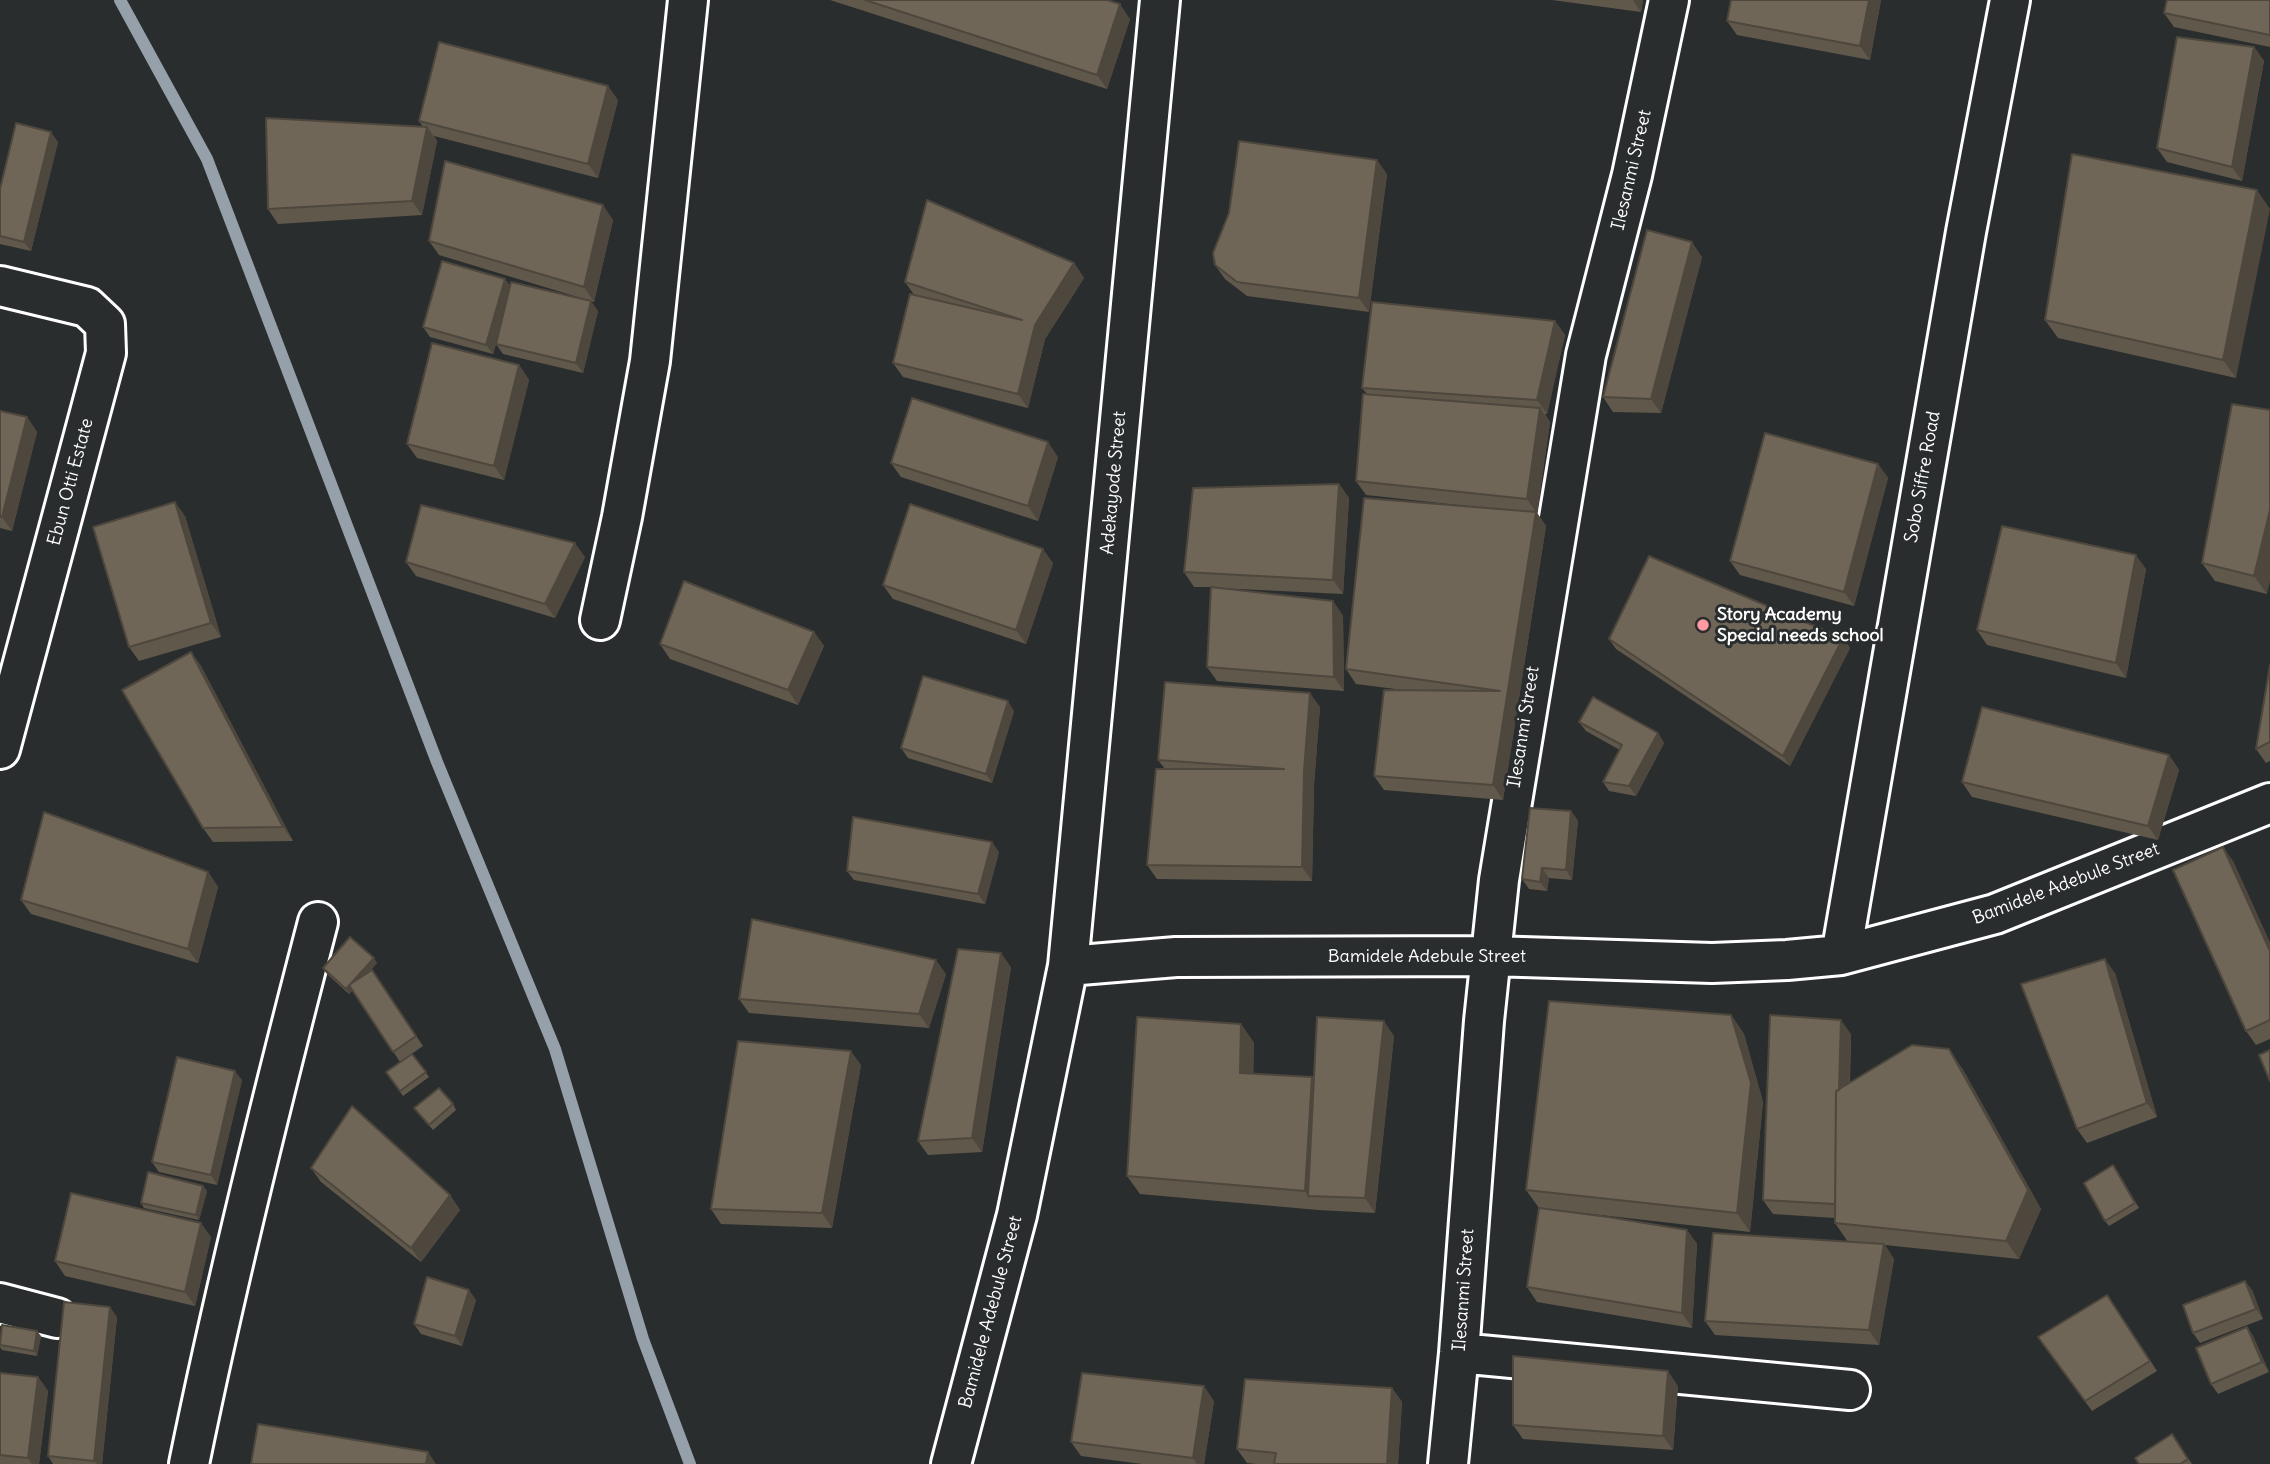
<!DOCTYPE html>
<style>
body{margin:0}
canvas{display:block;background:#2a2d2e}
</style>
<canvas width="2270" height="1464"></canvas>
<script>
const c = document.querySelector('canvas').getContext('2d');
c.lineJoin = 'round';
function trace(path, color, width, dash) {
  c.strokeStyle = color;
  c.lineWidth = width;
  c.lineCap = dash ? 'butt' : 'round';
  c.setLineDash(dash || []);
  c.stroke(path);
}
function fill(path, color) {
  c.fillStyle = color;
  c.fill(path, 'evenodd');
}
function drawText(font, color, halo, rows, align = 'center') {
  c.font = font + ' Delius,sans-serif';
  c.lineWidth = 6;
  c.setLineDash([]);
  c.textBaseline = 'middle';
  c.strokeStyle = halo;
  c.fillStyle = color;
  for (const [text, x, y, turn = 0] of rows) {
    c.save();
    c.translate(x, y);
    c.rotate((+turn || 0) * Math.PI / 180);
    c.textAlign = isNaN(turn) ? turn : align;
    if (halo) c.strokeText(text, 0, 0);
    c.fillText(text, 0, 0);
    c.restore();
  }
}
const stream = new Path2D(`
 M120,0L207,159L437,762L555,1049L643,1339L690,1464`);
const minor = new Path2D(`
 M0,286L87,307L105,324L106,353L0,749
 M600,620L622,517L650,361L688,0
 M1841,955L1966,232L2010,0
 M1068,966L1160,0
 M0,1303L57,1318
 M1459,1353L1850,1390
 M189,1464C226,1282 271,1102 318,922
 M951,1464L1017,1215L1068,966L1176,957L1491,956L1712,963L1787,960L1841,955L1995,914L2270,803
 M1448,1464L1459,1353L1484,1021L1499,880L1586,355L1632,175L1669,0`);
const wall = new Path2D(`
 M830,0H1107L1130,19L1107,89Z
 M1552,0H1643L1641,12Z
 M1731,0H1881L1870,60L1737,35L1727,21Z
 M2270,0V47L2174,27L2164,13Z
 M2254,47L2264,61L2242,181L2167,162L2157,148Z
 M618,100L598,178L434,136L437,141L422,215L278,224L268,209L423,127L419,121Z
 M58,142L31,251L0,244V189Z
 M1387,174L1369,312L1247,296L1225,279L1215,265Z
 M2257,190L2236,378L2058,338L2045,320Z
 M613,220L594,302L439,255L429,241Z
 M1702,257L1661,413L1613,412L1603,397Z
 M1074,263L1084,278L1045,339L1028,408L903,377L893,363L915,296L905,282Z
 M505,279L510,286L598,311L583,373L503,354L496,344L493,354L430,337L423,327Z
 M1555,321L1565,335L1547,414H1545L1550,422L1537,513L1546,526L1503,800L1384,790L1374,776L1403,690L1356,684L1346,669L1467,506L1366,495L1356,481L1367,394L1362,388Z
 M519,365L529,380L504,480L417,458L407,444Z
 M2270,410L2267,594L2215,581L2202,563Z
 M0,411L27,417L37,432L12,531L0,528Z
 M1058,457L1038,521L901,477L891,463Z
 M1878,464L1888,478L1854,606L1740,575L1730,561Z
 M1339,484L1349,498L1343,594L1218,588L1333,601L1343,616L1344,691L1217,681L1207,667L1211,587H1194L1184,572Z
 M185,516L221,637L139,661L129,647Z
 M585,557L555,618L416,576L406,562Z
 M1053,563L1026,644L893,599L883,585Z
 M2146,569L2126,678L1987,645L1977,630Z
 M814,632L824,646L798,705L670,659L660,644Z
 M1843,638L1850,648L1790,766L1616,649L1609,639Z
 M191,652L201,666L293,841L213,842L203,828Z
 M2270,665V761L2266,763L2256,749Z
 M1320,707L1314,785L1312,881L1157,879L1147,865L1165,769L1158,760Z
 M1014,711L992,783L908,758L901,748Z
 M1579,722L1658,733L1664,743L1636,796L1609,791L1603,782L1620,750L1586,731Z
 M2169,755L2179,770L2158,840L1972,797L1962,782Z
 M1571,811L1578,821L1572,880L1549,878L1547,891L1529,889L1522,879Z
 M999,852L985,904L854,880L847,871Z
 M2233,861L2270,943V1039L2256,1045L2246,1031Z
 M208,872L218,887L198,963L31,914L21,900Z
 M377,963L369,972L372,970L423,1046L400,1062L353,990L349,994L326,973L323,968Z
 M1011,967L982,1152L928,1155L918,1141Z
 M2115,973L2157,1117L2087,1143L2077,1129Z
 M946,974L929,1028L749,1013L739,999Z
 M1731,1015L1744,1034L1763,1102L1750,1232L1539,1208L1526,1190Z
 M1241,1024L1254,1043L1253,1074L1314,1079L1394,1036L1375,1213L1318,1210L1140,1194L1127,1176Z
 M1851,1034L1850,1083L1962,1068L2041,1209L2019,1259L1885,1245L1894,1259L1879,1345L1715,1335L1705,1321L1848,1242L1835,1223V1218L1773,1214L1763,1200Z
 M412,1054L429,1077L403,1096L386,1072Z
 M861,1065L832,1228L721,1224L711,1209Z
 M242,1080L217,1185L159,1172L152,1162Z
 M453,1104L456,1110L433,1130L414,1108Z
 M311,1168L450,1195L460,1210L421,1262L321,1182Z
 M2117,1170L2139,1208L2109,1226L2105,1221Z
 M203,1186L207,1191L199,1220L144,1208L141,1203Z
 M1687,1230L1697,1244L1692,1328L1537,1302L1527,1287Z
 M211,1237L195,1306L65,1276L55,1261Z
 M2252,1290L2263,1319L2200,1343L2193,1333Z
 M2107,1295L2157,1371L2092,1411L2038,1337Z
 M476,1300L462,1346L421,1334L414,1324Z
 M117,1317L102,1464H53L48,1456Z
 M2247,1327L2253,1336L2269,1372L2218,1394L2211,1384Z
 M0,1336H41L37,1356L2,1350L0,1347Z
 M0,1373L38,1377L48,1391L39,1464H0Z
 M1678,1386L1673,1450L1523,1439L1513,1425Z
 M1392,1388L1402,1402L1398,1464H1256L1247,1463L1237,1449Z
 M1214,1401L1204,1464H1142L1081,1456L1071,1442Z
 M2172,1434L2192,1464H2139Z`);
const shadedWall = new Path2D(`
 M1633,0H1643L1641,12Z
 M1869,0H1881L1870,60L1860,46Z
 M1120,4L1130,19L1107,89L1097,75Z
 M2254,47L2264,61L2242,181L2232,167Z
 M608,86L618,100L598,178L588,164Z
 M427,127L437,141L422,215L412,201Z
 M51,132L58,142L31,251L24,242Z
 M1377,160L1387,174L1369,312L1359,298Z
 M2257,190L2270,209L2236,378L2223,360Z
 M603,205L613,220L594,302L584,287Z
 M1692,242L1702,257L1661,413L1651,399Z
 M1074,263L1084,278L1045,339L1028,408L1018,394L1035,325Z
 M505,279L512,289L493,354L486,345Z
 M591,301L598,311L583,373L576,363Z
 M1555,321L1565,335L1547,414L1537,400Z
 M519,365L529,380L504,480L494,466Z
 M1540,408L1550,422L1537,513L1546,526L1503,800L1493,785L1536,512L1527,499Z
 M27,417L37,432L12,531L2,517Z
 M1048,442L1058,457L1038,521L1028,506Z
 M1878,464L1888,478L1854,606L1844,592Z
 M1339,484L1349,498L1343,594L1333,580Z
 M175,502L185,516L221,637L211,623Z
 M2270,510V581L2267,594L2254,576Z
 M575,543L585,557L555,618L545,604Z
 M1043,549L1053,563L1026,644L1016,630Z
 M2136,555L2146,569L2126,678L2116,663Z
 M1333,601L1343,616L1344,691L1334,677Z
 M814,632L824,646L798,705L788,690Z
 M1843,638L1850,648L1790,766L1783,756Z
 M191,652L201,666L293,841L283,827Z
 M1310,693L1320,707L1314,785L1312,881L1302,867L1304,771Z
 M1008,701L1014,711L992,783L986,774Z
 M1658,733L1664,743L1636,796L1629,786Z
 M2169,755L2179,770L2158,840L2148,826Z
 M1571,811L1578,821L1572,880L1566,870Z
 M992,842L999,852L985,904L978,894Z
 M2223,847L2233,861L2270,943V951Z
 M1542,868L1549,878L1547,891L1540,882Z
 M208,872L218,887L198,963L188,949Z
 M1001,953L1011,967L982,1152L972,1138Z
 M374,958L377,963L349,994L346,989Z
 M2105,959L2115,973L2157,1117L2147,1103Z
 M936,960L946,974L929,1028L919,1014Z
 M1731,1015L1744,1034L1763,1102L1750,1232L1737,1213Z
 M1841,1020L1851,1034L1845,1218L1835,1204Z
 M1384,1021L1394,1036L1375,1213L1365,1198Z
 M1241,1024L1254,1043L1253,1092L1240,1073Z
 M1949,1049L1962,1068L2041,1209L2019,1259L2006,1241Z
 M851,1051L861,1065L832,1228L822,1213Z
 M235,1071L242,1080L217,1185L211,1175Z
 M1312,1077L1325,1095L1308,1196L1305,1191Z
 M203,1186L207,1191L199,1220L196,1215Z
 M450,1195L460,1210L421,1262L411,1248Z
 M201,1223L211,1237L195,1306L185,1292Z
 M1687,1230L1697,1244L1692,1328L1682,1313Z
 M1884,1244L1894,1259L1879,1345L1869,1330Z
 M2245,1281L2252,1290L2263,1319L2256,1309Z
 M469,1290L476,1300L462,1346L455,1336Z
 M110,1307L117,1317L102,1464H97L94,1461Z
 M2247,1327L2253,1336L2269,1372L2262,1362Z
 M37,1331L41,1336L37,1356L34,1351Z
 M1668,1371L1678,1386L1673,1450L1663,1436Z
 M38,1377L48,1391L39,1464H32L28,1458Z
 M1204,1386L1214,1401L1204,1464H1197L1193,1458Z
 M1392,1388L1402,1402L1398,1464H1387Z
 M428,1452L436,1464H426Z`);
const building = new Path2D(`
 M865,0H1107L1120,4L1097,75Z
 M1731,0H1869L1860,46L1727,21Z
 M2167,0H2270V35L2164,13Z
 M2177,37L2254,47L2232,167L2157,148Z
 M439,42L608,86L588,164L419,121Z
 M266,118L427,127L412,201L268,209Z
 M16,123L51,132L24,242L0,236V189Z
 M1239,141L1377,160L1359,298L1237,282L1215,265L1213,253L1229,213Z
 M2072,154L2257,190L2223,360L2045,320Z
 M445,161L603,205L584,287L429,241Z
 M927,200L1074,263L1035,325L1018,394L893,363L910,294L1022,320L905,282Z
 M1647,230L1692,242L1651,399L1603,397Z
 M442,261L505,279L486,345L423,327Z
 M511,282L591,301L576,363L496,344Z
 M1372,302L1555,321L1537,400L1362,388Z
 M432,343L519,365L494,466L407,444Z
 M1363,394L1540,408L1527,499L1356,481Z
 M912,398L1048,442L1028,506L891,463Z
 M2232,404L2270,410V510L2254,576L2202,563Z
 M0,411L27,417L2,517H0Z
 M1765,433L1878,464L1844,592L1730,561Z
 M1339,484L1333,580L1184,572L1193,488Z
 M1364,498L1536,512L1493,785L1374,776L1384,690L1500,691L1346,669Z
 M175,502L211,623L129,647L93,527Z
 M910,504L1043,549L1016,630L883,585Z
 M421,505L575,543L545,604L406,562Z
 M2002,526L2136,555L2116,663L1977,630Z
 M1649,556L1843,638L1783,756L1609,639Z
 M684,581L814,632L788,690L660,644Z
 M1211,587L1333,601L1334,677L1207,667Z
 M191,652L283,827L203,828L122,690Z
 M2270,665V742L2256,749Z
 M923,676L1008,701L986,774L901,748Z
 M1165,682L1310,693L1304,771L1302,867L1147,865L1156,769H1284L1158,760Z
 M1593,697L1658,733L1629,786L1603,782L1622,745L1579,722Z
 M1982,707L2169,755L2148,826L1962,782Z
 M1530,808L1571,811L1566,870L1542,868L1540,882L1522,879Z
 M44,812L208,872L188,949L21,900Z
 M853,817L992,842L978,894L847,871Z
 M2223,847L2270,951V1020L2246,1031L2173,870Z
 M752,919L936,960L919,1014L739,999Z
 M350,937L374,958L346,989L323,968Z
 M958,949L1001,953L972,1138L918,1141Z
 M2105,959L2147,1103L2077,1129L2021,984Z
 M372,970L416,1036L393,1052L349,985Z
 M1549,1001L1731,1015L1751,1083L1737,1213L1526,1190Z
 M1770,1015L1841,1020L1839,1090L1836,1091L1835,1204L1763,1200Z
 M1137,1017L1241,1024L1240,1073L1312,1077L1305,1191L1127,1176Z
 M1317,1017L1384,1021L1365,1198L1308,1196Z
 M738,1041L851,1051L822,1213L711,1209Z
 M1912,1045L1949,1049L2028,1190L2006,1241L1835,1223L1836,1091Z
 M2270,1050V1081L2259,1055Z
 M412,1054L426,1072L400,1091L386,1072Z
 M177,1057L235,1071L211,1175L152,1162Z
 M439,1088L453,1104L429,1125L414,1108Z
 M352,1106L450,1195L411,1248L311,1168Z
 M2113,1165L2135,1203L2105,1221L2084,1183Z
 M148,1172L203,1186L196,1215L141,1203Z
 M71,1193L201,1223L185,1292L55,1261Z
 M1539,1208L1608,1217L1687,1230L1682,1313L1527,1287Z
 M1713,1233L1884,1244L1869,1330L1705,1321Z
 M427,1277L469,1290L455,1336L414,1324Z
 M2245,1281L2256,1309L2193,1333L2183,1305Z
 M2107,1295L2150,1361L2085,1401L2038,1337Z
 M64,1302L110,1307L94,1461L48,1456Z
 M2,1325L37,1331L34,1351L0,1345Z
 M2247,1327L2262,1362L2211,1384L2196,1348Z
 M1513,1356L1668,1371L1663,1436L1513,1425Z
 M0,1373L38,1377L28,1458L0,1455Z
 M1082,1373L1204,1386L1193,1458L1071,1442Z
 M1245,1379L1392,1388L1387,1464H1274L1276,1453L1237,1449Z
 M258,1424L428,1452L426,1464H251Z
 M2172,1434L2188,1459L2180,1464H2139L2135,1458Z`);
const markers = [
 [1703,625,7,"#ff9aa2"]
];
const streetNames = [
 ["Ilesanmi Street",1632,170,-77],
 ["Sobo Siffre Road",1923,477,-80],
 ["Ebun Otti Estate",71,482,-75],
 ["Adekayode Street",1114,483,-85],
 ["Ilesanmi Street",1524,727,-81],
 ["Bamidele Adebule Street",2066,884,-21],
 ["Bamidele Adebule Street",1427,957],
 ["Ilesanmi Street",1464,1290,-86],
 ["Bamidele Adebule Street",991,1312,-75]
];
const poiNames = [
 ["Story Academy",1717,615],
 ["Special needs school",1717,636]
];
trace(stream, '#95a0aa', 12);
trace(minor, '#fff', 44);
trace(minor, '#2a2d2e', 38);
fill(wall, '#5f584b');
fill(shadedWall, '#4e473d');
fill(building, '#6f6657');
trace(building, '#4e473d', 2);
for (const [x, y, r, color] of markers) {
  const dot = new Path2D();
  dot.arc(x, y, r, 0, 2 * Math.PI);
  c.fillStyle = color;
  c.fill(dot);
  trace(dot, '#2a2d2e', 2.5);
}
drawText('18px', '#fff', '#2a2d2e', streetNames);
drawText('bold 18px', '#fff', '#2a2d2e', poiNames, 'left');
</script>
